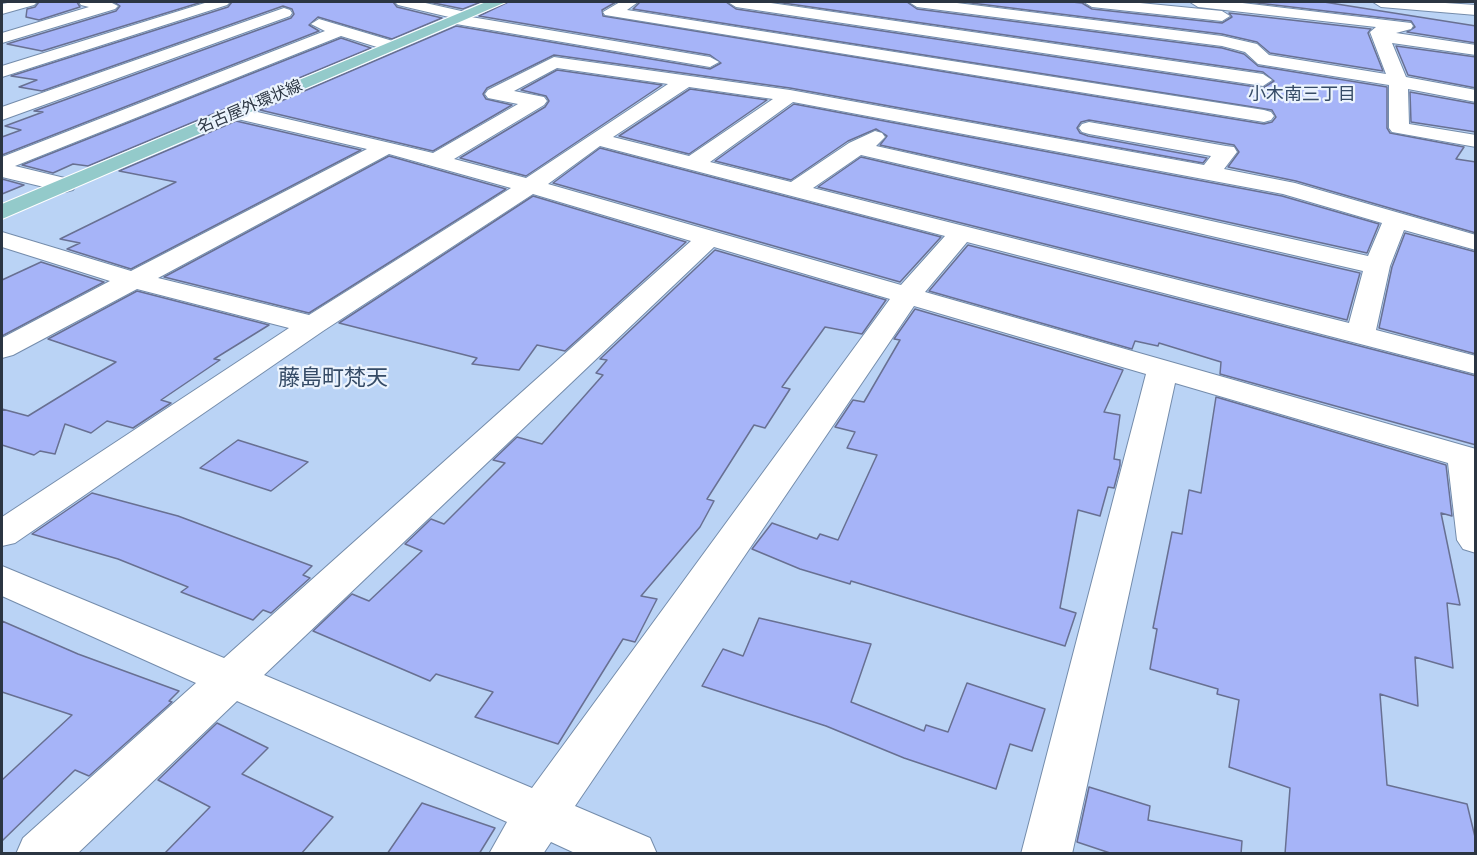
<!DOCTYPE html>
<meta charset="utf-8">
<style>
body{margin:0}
#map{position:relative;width:1477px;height:855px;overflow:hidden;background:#bad3f5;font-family:Arial,sans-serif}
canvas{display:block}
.frame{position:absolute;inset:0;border:3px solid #2b3542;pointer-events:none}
</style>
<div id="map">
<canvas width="1477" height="855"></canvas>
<div class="frame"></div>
</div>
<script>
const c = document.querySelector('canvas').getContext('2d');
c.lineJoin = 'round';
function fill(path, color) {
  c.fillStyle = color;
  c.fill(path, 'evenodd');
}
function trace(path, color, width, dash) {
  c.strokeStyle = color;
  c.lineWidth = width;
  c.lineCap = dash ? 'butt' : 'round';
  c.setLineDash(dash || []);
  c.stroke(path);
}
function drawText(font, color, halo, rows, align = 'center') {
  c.font = font + ' Arial,"Noto Sans JP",sans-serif';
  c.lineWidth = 4.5;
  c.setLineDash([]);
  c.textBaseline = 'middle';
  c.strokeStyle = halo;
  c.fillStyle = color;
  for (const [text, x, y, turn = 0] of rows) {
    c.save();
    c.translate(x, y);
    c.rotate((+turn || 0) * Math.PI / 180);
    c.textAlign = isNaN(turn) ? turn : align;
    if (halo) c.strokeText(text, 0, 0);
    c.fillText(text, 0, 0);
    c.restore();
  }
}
const building = new Path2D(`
 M39,2H77L80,7L39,20L26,17L27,9L35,7Z
 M114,2H202L42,51L7,44L116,11L120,6Z
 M232,2H393L397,7L442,18L392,39L318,17L309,25L319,31L2,155V137L21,130L5,126L43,112L34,111L291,18L294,14L292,9L283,6L42,91L19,87L37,80L11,76L228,7Z
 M429,2H481L463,9Z
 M508,2H616L602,10L603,16L1264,124L1272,122L1276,117L1272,110L633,9L640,2H726L736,9L1263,88L1274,81L1263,72L776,2H907L917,9L1222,48L1244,54L1258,66L1387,87V128L1390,133L1464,147L1456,159L1476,162V233L1296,181L1228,167L1239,152L1234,145L1089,120L1081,122L1077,128L1080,133L1088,136L1207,158L1203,163L790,88L554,55L487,88L483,94L486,99L512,105L433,151L260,110L456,26L710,69L721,63L710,55L479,16Z
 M963,2H1072L1082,3L1092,9L1222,23L1232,17L1229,13L1371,29L1368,33L1383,71L1270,53L1257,42L1222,34Z
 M1249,2H1324L1476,26V43L1407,32L1415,27L1411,21Z
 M341,38L371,48L88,166L73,164L53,173L22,165Z
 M1396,46L1476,57V88L1408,75Z
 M557,70L662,85L526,176L460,158L545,107L549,101L546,96L521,90Z
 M690,89L767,100L689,154L619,136Z
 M1410,92L1476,104V132L1411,122Z
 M794,104L1282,196L1379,224L1367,253L880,145L887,136L876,129L848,141L791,180L715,161Z
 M236,121L361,150L131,269L67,249L80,243L60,239L176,182L119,171Z
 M600,148L941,237L900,282L553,183Z
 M389,156L506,189L309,313L164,277Z
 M861,157L1360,273L1347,320L818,187Z
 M2,179L24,185L2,194Z
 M533,196L686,242L565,351L537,345L519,370L472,364L477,358L339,323Z
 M1405,233L1476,252V354L1379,328L1392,267Z
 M968,245L1476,376V445L1220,374L1221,362L1159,343L1158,346L1135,341L1132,349L929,291Z
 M715,250L886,300L862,334L825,327L782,387L790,389L765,428L754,425L707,499L714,501L700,527L641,596L657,599L635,642L623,639L558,744L475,717L493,692L436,674L430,681L313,631L352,594L369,601L422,551L405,544L431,519L444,524L505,463L493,460L517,437L542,444L603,375L596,373L607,360L600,359Z
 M41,262L104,282L2,336V280Z
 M137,291L269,325L214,359L220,360L161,400L171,403L133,428L107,421L91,433L65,424L55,454L40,451L34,455L2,445V409L28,416L116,362L48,339Z
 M915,309L1123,370L1104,412L1120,415L1114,459L1120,460V465L1114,488L1108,487L1100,516L1078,510L1060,608L1076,613L1065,646L851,581L850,584L800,569L752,549L772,523L817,539L820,534L838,540L877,455L847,448L855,432L835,427L853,400L864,402L900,340L894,339Z
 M1216,397L1446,465L1452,516L1441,513L1460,605L1447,603L1453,668L1415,657L1418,706L1380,694L1387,785L1467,804L1476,841V854H1285L1290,788L1229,767L1239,700L1217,694L1218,689L1150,669L1157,629L1153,628L1172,532L1182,534L1189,490L1201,493Z
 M238,440L308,462L271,491L200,468Z
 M92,493L178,516L312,566L303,575L310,578L271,613L263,610L253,620L181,592L188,587L118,559L32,534Z
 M759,618L871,644L851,702L924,731L926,725L948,732L967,683L1045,709L1032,751L1010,744L996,789L904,758L826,726L702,686L723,649L743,656Z
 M2,621L78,654L179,691L169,701L172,702L89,776L75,770L2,841V780L72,715L2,692Z
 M217,723L268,748L242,774L333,817L301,854H164L210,807L158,780Z
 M1089,787L1150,806L1148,820L1242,841L1241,854H1113L1077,842Z
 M422,803L495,828L479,854H387Z`);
const minor = new Path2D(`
 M13,2H37L34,5L2,14V4Z
 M79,2H110L118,6L115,9L2,43V33L89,7L81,5Z
 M208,2H230L227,5L2,77V66Z
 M395,2H421L470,13L471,17L710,57L719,62L710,67L456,24L450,22L449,17L398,5Z
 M620,2H638L627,10L1264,110L1271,112L1274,116L1271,120L1264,122L605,15L603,12Z
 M728,2H764L1263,74L1272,80L1263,86L736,7Z
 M909,2H949L1222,36L1257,44L1269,55L1386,74L1370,32L1376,27L1198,7L1190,2H1234L1411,23L1413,26L1411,29L1396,33L1476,45V55L1392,43L1406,77L1476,90V102L1408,89L1409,124L1476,135V147L1392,132L1389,128V85L1264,65L1258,64L1245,52L1222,46L917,7Z
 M1084,2H1130L1222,11L1230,16L1222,21L1092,7Z
 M1373,2H1430L1476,5V15L1381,7Z
 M284,8L290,10L292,13L290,16L2,120V107Z
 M319,19L396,42L399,46L390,51L341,36L15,166L73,180L76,185L73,190L65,192L2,177V157L325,31L311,24Z
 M554,57L790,90L1204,165L1211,156L1089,134L1082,132L1079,128L1082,124L1089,122L1226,146L1234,147L1237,152L1224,169L1295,183L1476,235V250L1404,230L1390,266L1376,330L1476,356V374L967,242L925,292L1476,449V553L1463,549L1457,540L1448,463L1175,383L1072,854H1021L1146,374L914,306L575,806L650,838L657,854H577L551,842L543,854H489L507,822L237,701L77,854H16L23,838L196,683L2,596V566L224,658L691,241L533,194L323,331L15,543L2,546V517L289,328L137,289L13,355L2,358V338L110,281L2,247V232L131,271L367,149L229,117L226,113L229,109L236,107L433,153L518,104L488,98L485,94L488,90ZM557,68L668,84L526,178L454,159L544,105L547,101L544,97L514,91ZM689,87L773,99L689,156L613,137ZM793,102L1283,194L1382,223L1368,256L876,146L885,137L882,133L875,131L849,143L791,182L710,162ZM600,146L945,236L901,285L548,184ZM389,154L511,188L309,315L158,278ZM861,155L1363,271L1349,323L813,188ZM714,247L890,299L532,788L264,675Z`);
const major = new Path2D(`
 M486,2H506L2,219V204Z`);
const farStreetnames = [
 ["名古屋外環状線",250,107,-23]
];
const farNeighbourhoodnames = [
 ["小木南三丁目",1302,95]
];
const quarterNames = [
 ["藤島町梵天",333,379]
];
fill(building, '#a6b4f8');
trace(building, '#687092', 1.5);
trace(minor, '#748cab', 2);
trace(major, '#fff', 2);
fill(minor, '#fff');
fill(major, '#93caca');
drawText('16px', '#2b3542', '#ebf3fd', farStreetnames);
drawText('18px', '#354b66', '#ebf3fd', farNeighbourhoodnames);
drawText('22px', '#354b66', '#ebf3fd', quarterNames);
</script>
